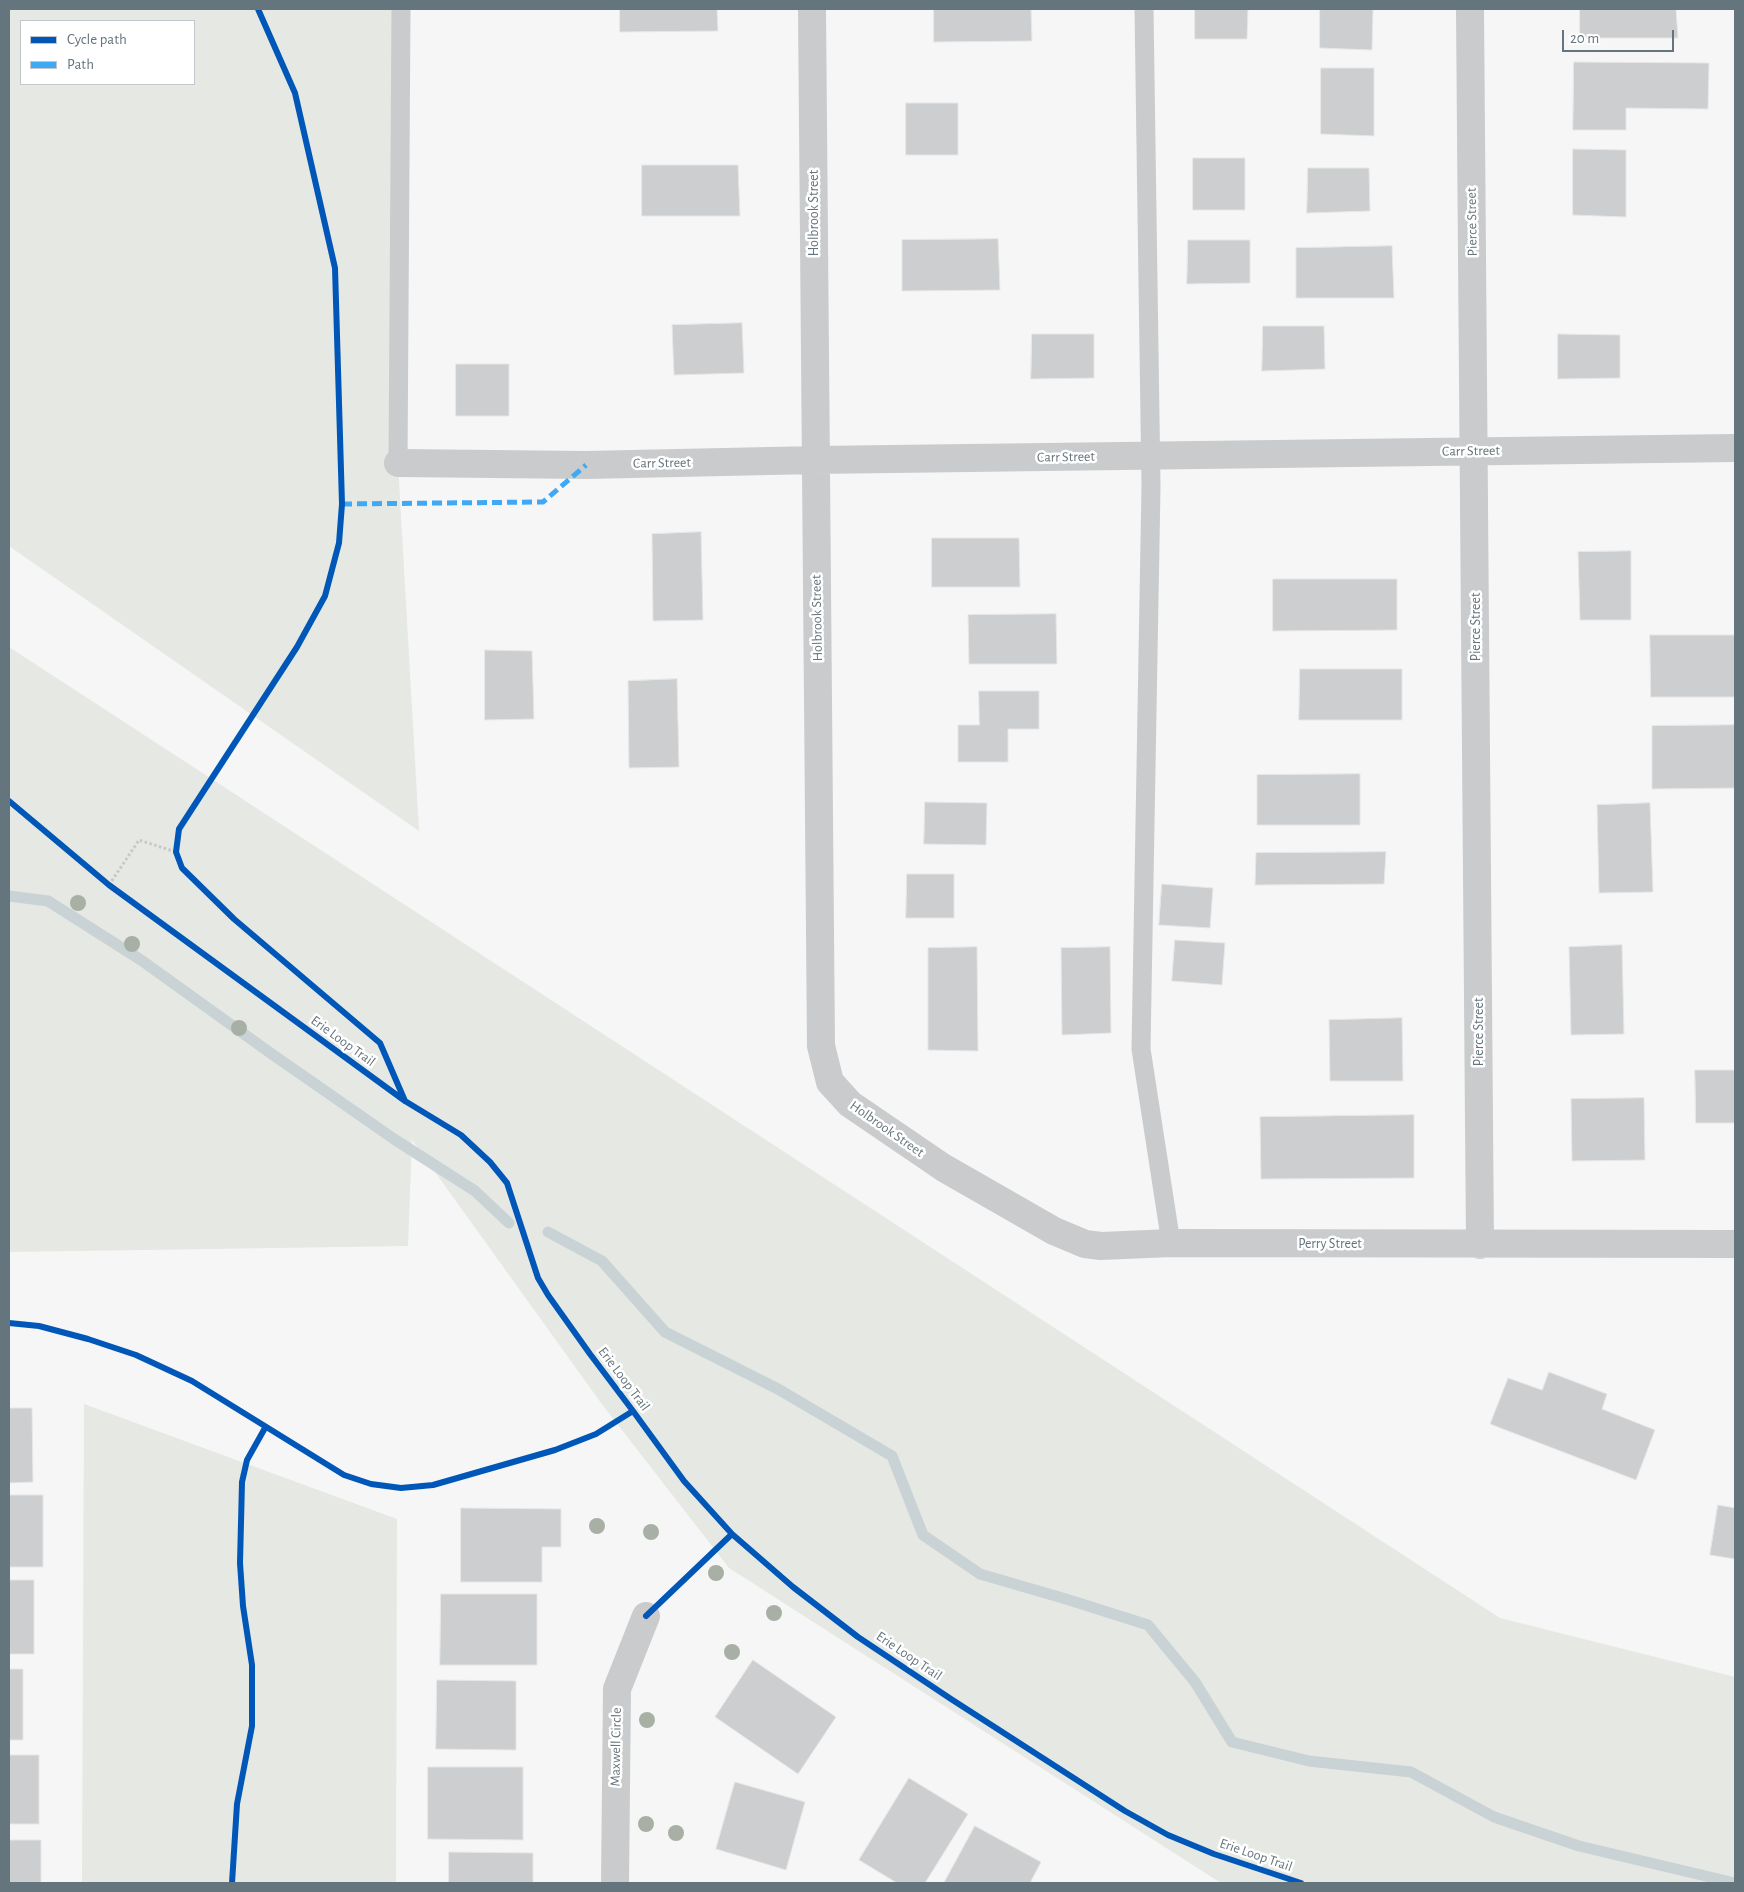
<!DOCTYPE html>
<style>
body{margin:0}
#map{position:relative;width:1744px;height:1892px;overflow:hidden;background:#f6f6f6;font-family:"Alegreya Sans",sans-serif}
canvas{display:block}
.frame{position:absolute;inset:0;border:10px solid #65757d;pointer-events:none}
.legend{position:absolute;left:20px;top:20px;width:175px;height:65px;box-sizing:border-box;background:#fff;border:1px solid #c1c8cb;margin:0;padding:6px 9px;list-style:none;font-size:15px;color:#65757d}
.legend li{display:flex;align-items:center;gap:10px;height:25px}
.legend b{width:25px;border:1px solid #c1c8cb}
.scale{position:absolute;left:1562px;top:30px;width:112px;height:22px;box-sizing:border-box;border:2px solid #65757d;border-top:0;padding-left:6px;font-size:15px;line-height:18px;white-space:nowrap;color:#65757d;-webkit-text-stroke:4px #fff;paint-order:stroke}
</style>
<div id="map">
<canvas width="1744" height="1892"></canvas>
<div class="frame"></div>
<ul class="legend">
<li><b style="height:6px;background:#0057b8"></b>Cycle path</li>
<li><b style="height:6px;background:#3fa9f5"></b>Path</li>
</ul>
<div class="scale">20 m</div>
</div>
<script>
const c = document.querySelector('canvas').getContext('2d');
c.lineJoin = 'round';
function fill(path, color) {
  c.fillStyle = color;
  c.fill(path, 'evenodd');
}
function trace(path, color, width, dash) {
  c.strokeStyle = color;
  c.lineWidth = width;
  c.lineCap = dash ? 'butt' : 'round';
  c.setLineDash(dash || []);
  c.stroke(path);
}
function drawText(font, color, halo, rows, align = 'center') {
  c.font = font + ' "Alegreya Sans",sans-serif';
  c.lineWidth = 5;
  c.setLineDash([]);
  c.textBaseline = 'middle';
  c.strokeStyle = halo;
  c.fillStyle = color;
  for (const [text, x, y, turn = 0] of rows) {
    c.save();
    c.translate(x, y);
    c.rotate((+turn || 0) * Math.PI / 180);
    c.textAlign = isNaN(turn) ? turn : align;
    if (halo) c.strokeText(text, 0, 0);
    c.fillText(text, 0, 0);
    c.restore();
  }
}
const green = new Path2D(`
 M9,9H401L398,463L419,831L9,546ZM21,21H194V84H21Z
 M9,647L1500,1618L1735,1677V1883H1221L729,1568L601,1403L412,1140L408,1246L9,1252Z
 M84,1404L397,1519L396,1883H82Z`);
const stream = new Path2D(`
 M9,896L48,901L141,960L269,1052L394,1139L475,1191L509,1223
 M548,1232L602,1261L665,1332L778,1389L892,1456L923,1535L980,1574L1066,1599L1148,1625L1195,1682L1232,1742L1309,1761L1411,1772L1494,1817L1579,1846L1735,1883`);
const building = new Path2D(`
 M620,9H717L718,31L620,32Z
 M934,9H1031L1032,41L934,42Z
 M1195,9H1248L1247,39H1195Z
 M1320,9H1373L1372,50L1320,48Z
 M1580,9H1676L1678,38H1580Z
 M1574,62L1709,63L1708,109L1626,108V130H1573Z
 M1321,68H1374V136L1321,134Z
 M906,103H958V155H906Z
 M1573,149L1626,150V217L1573,215Z
 M1193,158H1245V210H1193Z
 M642,165H738L740,216H642Z
 M1308,168H1369L1370,211L1307,213Z
 M998,239L1000,290L902,291V240Z
 M1188,240H1250V283L1187,284Z
 M1392,246L1394,298H1296V248Z
 M742,323L744,373L674,375L672,325Z
 M1263,326H1324L1325,369L1262,371Z
 M1032,334H1094V378L1031,379Z
 M1558,334L1620,335V378L1558,379Z
 M456,364H509V416H456Z
 M701,532L703,620L653,621L652,534Z
 M932,538H1019L1020,587H932Z
 M1631,551V620H1580L1578,552Z
 M1273,579H1397V630L1273,631Z
 M1056,614L1057,664H969L968,615Z
 M1650,635H1735V697H1651Z
 M485,650L532,651L534,719L485,720Z
 M1300,669H1402V720H1299Z
 M677,679L679,767L629,768L628,681Z
 M979,691H1039V729H1008V762H958V725H979Z
 M1735,725V788L1652,789V726Z
 M1360,774V825H1257V775Z
 M925,802L987,803L986,845L924,844Z
 M1650,803L1653,892L1599,893L1597,805Z
 M1386,852L1384,884L1255,885L1256,853Z
 M907,874H954V918H906Z
 M1162,884L1213,888L1210,928L1159,925Z
 M1175,940L1225,943L1222,985L1172,981Z
 M1622,945L1624,1034L1571,1035L1569,947Z
 M977,947L978,1051L928,1050V948Z
 M1110,947L1111,1033L1062,1035L1061,948Z
 M1402,1018L1403,1081H1330L1329,1020Z
 M1695,1070H1735V1123H1696Z
 M1644,1098L1645,1160L1572,1161L1571,1099Z
 M1414,1115V1178L1261,1179L1260,1117Z
 M1549,1372L1607,1394L1602,1409L1655,1430L1636,1480L1490,1424L1508,1378L1542,1390Z
 M9,1408H32L33,1482L9,1483Z
 M9,1495H43V1567H9Z
 M1718,1505L1735,1508V1559L1710,1555Z
 M461,1508L561,1509V1547H542V1582H461Z
 M9,1580H34V1654H9Z
 M441,1594H537V1665H440Z
 M753,1660L836,1717L798,1774L715,1717Z
 M9,1669H23V1740H9Z
 M437,1680L516,1681V1750L436,1749Z
 M9,1755H39V1824H9Z
 M428,1767H523V1840L428,1839Z
 M909,1778L968,1814L925,1883H897L859,1860Z
 M735,1782L805,1802L786,1870L716,1849Z
 M975,1826L1041,1862L1030,1883H944Z
 M9,1840H41V1883H9Z
 M449,1852L533,1853V1883H449Z`);
const path = new Path2D(`
 M109,885L139,840L176,852`);
const lane = new Path2D(`
 M1144,9L1151,486L1141,1049L1171,1243
 M398,463L401,9`);
const street = new Path2D(`
 M812,9L821,1046L830,1082L850,1104L944,1168L1054,1231L1085,1244L1101,1246L1171,1243L1735,1244
 M1470,9L1480,1245
 M398,463L586,465L815,460L1735,448
 M615,1883L617,1689L646,1616`);
const quiet = new Path2D(`
 M342,504L543,502L586,465`);
const cycleway = new Path2D(`
 M258,9L295,93L335,268L342,504L339,543L325,596L297,647L179,829L176,852L182,868L234,919L380,1043L405,1101
 M9,801L109,885L405,1101L461,1135L490,1162L507,1183L538,1278L548,1295L590,1354L633,1411L684,1481L732,1534L793,1587L858,1637L951,1699L1125,1811L1168,1835L1214,1854L1301,1883
 M9,1323L39,1326L88,1339L136,1355L192,1381L344,1475L371,1484L401,1488L433,1485L555,1450L596,1434L633,1411
 M646,1616L732,1534
 M232,1883L237,1804L252,1726V1665L243,1606L240,1563L242,1482L247,1460L265,1428`);
const trees = [
 [78,903],
 [132,944],
 [239,1028],
 [597,1526],
 [651,1532],
 [716,1573],
 [774,1613],
 [732,1652],
 [647,1720],
 [646,1824],
 [676,1833]
];
const streetNames = [
 ["Holbrook Street",814,213,-90],
 ["Pierce Street",1472,222,-91],
 ["Carr Street",1471,451,-1],
 ["Carr Street",1066,457,-1],
 ["Carr Street",662,463,-1],
 ["Holbrook Street",817,618,-91],
 ["Pierce Street",1476,627,-90],
 ["Pierce Street",1479,1032,-90],
 ["Erie Loop Trail",343,1041,36],
 ["Holbrook Street",887,1129,35],
 ["Perry Street",1330,1244],
 ["Erie Loop Trail",624,1379,53],
 ["Erie Loop Trail",909,1656,34],
 ["Maxwell Circle",616,1747,-89],
 ["Erie Loop Trail",1256,1855,19]
];
fill(green, '#e6e8e3');
trace(stream, '#c9d2d4', 11);
fill(building, '#cdcecf');
trace(building, '#e6e6e6', 1);
trace(path, '#c7c8c9', 3, [2.5, 2.5]);
trace(lane, '#c9cbcc', 19);
trace(street, '#c9cbcc', 28);
trace(quiet, '#3fa9f5', 5, [10, 5]);
trace(cycleway, '#0057b8', 6);
c.fillStyle = '#a8b0a5';
for (const [x, y] of trees) {
  c.beginPath();
  c.arc(x, y, 8, 0, 2 * Math.PI);
  c.fill();
}
drawText('14px', '#65757d', '#fff', streetNames);
</script>
